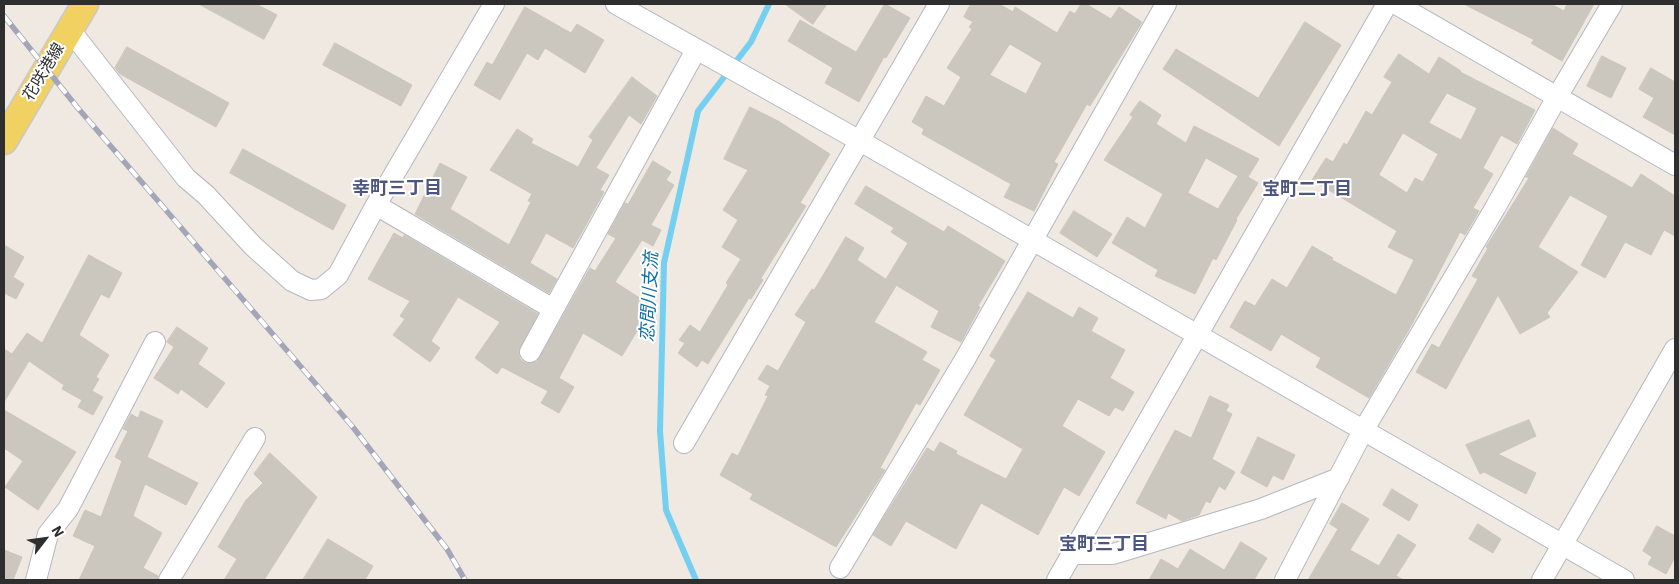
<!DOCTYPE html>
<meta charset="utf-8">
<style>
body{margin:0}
#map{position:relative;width:1679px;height:584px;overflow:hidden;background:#efe9e1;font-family:"IBM Plex Sans",sans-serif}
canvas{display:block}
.frame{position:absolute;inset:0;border:5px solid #2e2e2e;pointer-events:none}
.north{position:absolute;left:20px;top:514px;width:50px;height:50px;-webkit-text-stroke:4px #fff;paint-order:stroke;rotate:60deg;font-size:14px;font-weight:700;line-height:20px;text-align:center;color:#2e2e2e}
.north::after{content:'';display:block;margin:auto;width:18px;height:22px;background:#2e2e2e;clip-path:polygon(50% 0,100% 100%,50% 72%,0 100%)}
</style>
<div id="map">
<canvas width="1679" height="584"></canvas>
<div class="frame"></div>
<div class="north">N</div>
</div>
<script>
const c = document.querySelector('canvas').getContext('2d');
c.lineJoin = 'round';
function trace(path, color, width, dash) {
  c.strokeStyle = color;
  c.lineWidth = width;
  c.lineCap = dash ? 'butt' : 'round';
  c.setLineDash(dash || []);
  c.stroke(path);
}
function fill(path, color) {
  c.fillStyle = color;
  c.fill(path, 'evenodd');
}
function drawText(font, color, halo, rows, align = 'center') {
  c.font = font + ' "IBM Plex Sans","Noto Sans JP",sans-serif';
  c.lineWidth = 4;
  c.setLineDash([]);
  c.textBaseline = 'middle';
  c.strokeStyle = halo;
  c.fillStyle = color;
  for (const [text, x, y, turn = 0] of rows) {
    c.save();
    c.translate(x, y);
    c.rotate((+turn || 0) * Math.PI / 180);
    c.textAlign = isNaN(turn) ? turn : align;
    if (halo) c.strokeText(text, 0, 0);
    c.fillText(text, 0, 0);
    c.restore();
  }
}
const stream = new Path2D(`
 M696,580L666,510L660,431L664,263L698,111L751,42L769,4`);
const building = new Path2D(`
 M199,4H256L277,15L264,39Z
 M785,4H827L813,24Z
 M885,4L910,18L886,58L884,57L859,102L825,83L833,68L788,41L800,20L856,52Z
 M971,4H999L1013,12L1015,7L1057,33L1070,11L1075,14L1081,4H1086L1111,19L1119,7L1142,22L1090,106L1087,104L1054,162L1058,164L1034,211L1004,197L1011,184L922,134L924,129L912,122L926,96L944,106L961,77L947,68L972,29L969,27L973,22L964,17ZM1010,44L1042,63L1026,94L990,75Z
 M1464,4H1551L1564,11L1567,4H1594L1562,61L1531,43L1534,40Z
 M525,7L571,33L577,24L604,40L585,73L545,48L538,60L527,53L500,100L474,85L487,62L492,65Z
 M1305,22L1341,45L1279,146L1163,69L1176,49L1258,98Z
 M335,43L412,85L401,106L323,65Z
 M127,47L229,103L216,127L120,74L115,68Z
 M1399,54L1429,74L1439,57L1461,71L1460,72L1535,110L1517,144L1501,135L1483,168L1493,174L1473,208L1479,211L1465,235L1460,232L1412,324L1369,398L1316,367L1321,358L1281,334L1271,351L1230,327L1245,301L1255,306L1272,279L1287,288L1312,246L1333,258L1332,260L1396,295L1414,260L1388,247L1397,231L1312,180L1326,158L1333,162L1344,143L1347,145L1366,111L1372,115L1392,82L1384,77ZM1447,93L1477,108L1461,140L1429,123ZM1403,133L1438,154L1423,182L1415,178L1407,193L1379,175Z
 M1602,56L1626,68L1611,98L1587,86Z
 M1651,68L1675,82V135L1643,117L1654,98L1639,89Z
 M632,77L657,96L641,124L629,115L596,168L609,175L600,190L604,192L573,248L546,233L530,263L557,279L549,293L415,214L440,163L467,177L450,209L509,245L531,202L528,201L532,194L490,170L517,129L533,139L531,143L578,167L593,140L589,137Z
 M1140,101L1161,115L1156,124L1186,143L1194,126L1259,159L1248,177L1258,183L1236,219L1237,220L1216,260L1213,258L1195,294L1155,276L1158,270L1112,243L1127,217L1145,228L1163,194L1104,160L1133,117L1130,115ZM1206,158L1238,176L1218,209L1188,193Z
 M750,107L778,121L830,154L800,203L806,206L761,278L763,280L751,299L749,298L708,364L702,360L697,367L678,353L685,343L679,340L690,325L700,332L728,285L726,283L741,259L722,247L738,220L723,210L748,170L724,159Z
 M1553,128L1578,144L1572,154L1632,188L1641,174L1675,196V236L1664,230L1651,255L1625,242L1605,278L1581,265L1608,216L1570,195L1538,247L1578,272L1547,313L1550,317L1520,334L1498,295L1446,389L1416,372L1432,344L1439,348L1478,279L1472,276L1488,248L1486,247L1529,178L1526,177Z
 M243,149L346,205L333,230L230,173Z
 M653,161L671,172L666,180L674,185L651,225L661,230L653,246L642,240L615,282L652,306L622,356L583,333L559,378L574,387L559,413L541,403L548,391L502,367L497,374L475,358L500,322L458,297L431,341L440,348L430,362L393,335L405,319L400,316L410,301L368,279L394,233L403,238L404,235L538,314L518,352L520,359L525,363L537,362L590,268L595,271L616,238L608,234L625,203L628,204Z
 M866,186L944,232L948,226L1005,261L978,306L980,307L961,342L931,327L939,311L886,279L908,243L891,232L894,228L855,204Z
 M1074,211L1112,234L1097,257L1060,233Z
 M846,237L864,248L857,260L896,286L874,322L927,352L922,360L940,370L920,405L916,403L880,468L885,470L836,547L750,499L753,494L720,475L732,453L738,456L768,396L765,395L770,386L758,379L767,365L778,371L806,322L795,315L812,289L814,290Z
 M4,245L24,257L13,277L24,284L16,299L4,293Z
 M89,255L122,273L109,298L101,294L79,335L109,355L96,377L99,379L92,391L103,397L93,415L78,407L82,400L62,389L64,385L29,361L4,402V349L12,354L27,333L42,343Z
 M1028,292L1073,318L1079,307L1098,318L1091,331L1125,350L1110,378L1134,392L1123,411L1115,407L1109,416L1078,399L1062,426L1105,452L1079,496L1064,487L1038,535L981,503L956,549L906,521L891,546L873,535L927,448L934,452L940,442L957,451L956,454L1006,479L1023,449L964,415L996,360L990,356Z
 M177,327L208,348L198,364L225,383L207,408L181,389L178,394L154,378L174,347L167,342Z
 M1210,396L1229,405L1226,411L1232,414L1212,459L1235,472L1225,490L1219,486L1210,503L1206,501L1199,515L1182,521L1168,513L1166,519L1136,503L1175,430L1191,438Z
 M4,410L76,452L38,510L5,487L23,461L4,448Z
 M141,411L163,421L147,457L198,483L186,505L145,484L133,516L162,533L143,568L158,576L157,580H79L95,546L73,536L85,510L101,517L122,461L115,457L128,431L123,429L131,414L138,418Z
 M1529,420L1536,436L1498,454L1536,473L1526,494L1484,472L1480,474L1466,445Z
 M1258,437L1295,455L1283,480L1273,475L1267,487L1241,473Z
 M270,453L317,497L264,580H224L237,559L218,547L246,500L263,483L254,474Z
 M1392,489L1418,505L1409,521L1383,505Z
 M1342,503L1369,519L1350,550L1379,566L1398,534L1416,545L1396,576L1404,580H1308L1338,529L1330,524Z
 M1478,524L1501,539L1493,553L1469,539Z
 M1657,526L1675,536V557L1666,574L1648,564L1652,557L1643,551Z
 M328,539L373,566L365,580H303Z
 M1241,542L1267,558L1254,580H1149L1161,559L1178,569L1190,549L1224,570Z
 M4,550L22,557L13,580H4Z`);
const minor = new Path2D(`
 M616,4L860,141L1624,580
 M1396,4L1675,165
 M70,30L186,178L206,195L253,246L292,281L311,290L321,289L338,275L376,205L494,4
 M376,205L553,309
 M530,352L696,50
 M684,443L939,4
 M1072,554H1113L1261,509L1339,478
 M840,568L964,361L1166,4
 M36,580L48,534L68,509L155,342
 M169,580L255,438
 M1057,580L1387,4
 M1285,580L1363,431L1495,208L1557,97L1612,4
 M1542,580L1675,349`);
const major = new Path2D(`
 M4,141L85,4`);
const rail = new Path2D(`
 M4,16L77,107L352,426L447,549L465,580`);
const streetNames = [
 ["花咲港線",44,72,-59]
];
const neighbourhoodNames = [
 ["幸町三丁目",397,189],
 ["宝町二丁目",1307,190],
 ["宝町三丁目",1104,545]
];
const waterNames = [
 ["恋問川支流",650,297,-87]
];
trace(stream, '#75cff0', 6);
fill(building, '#cbc7bf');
trace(building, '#cbc5ba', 1);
trace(minor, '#b4b7c1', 22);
trace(major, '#c9c9c9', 29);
trace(minor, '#fff', 20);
trace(major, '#f2d163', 26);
trace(rail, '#a3a6b8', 5.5);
trace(rail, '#fff', 4, [11]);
drawText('16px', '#2e2e2e', '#fff', streetNames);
drawText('bold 18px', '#4d5680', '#fff', neighbourhoodNames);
drawText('italic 18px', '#0d6fa3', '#fff', waterNames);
</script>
